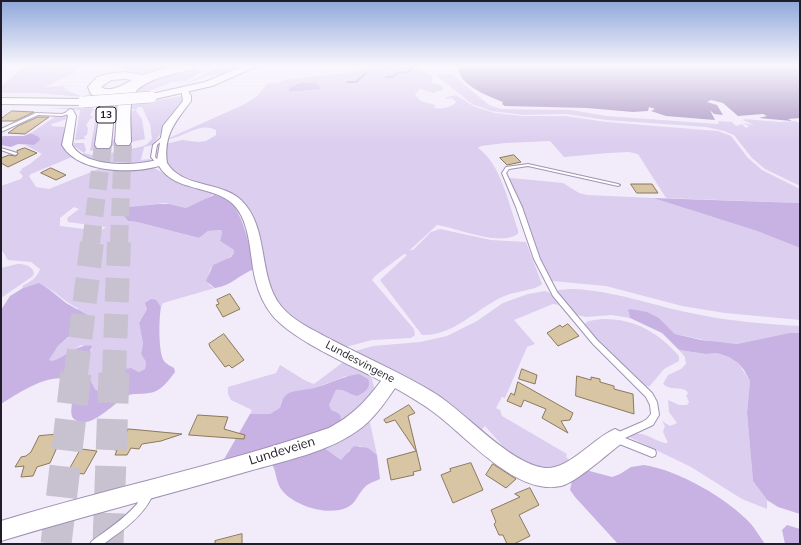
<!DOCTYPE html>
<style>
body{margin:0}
#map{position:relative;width:801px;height:545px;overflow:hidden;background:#f2ecfa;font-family:Mulish,sans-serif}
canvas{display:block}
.frame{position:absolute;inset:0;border:2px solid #221c29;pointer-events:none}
</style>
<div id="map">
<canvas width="801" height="545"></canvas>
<div class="frame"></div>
</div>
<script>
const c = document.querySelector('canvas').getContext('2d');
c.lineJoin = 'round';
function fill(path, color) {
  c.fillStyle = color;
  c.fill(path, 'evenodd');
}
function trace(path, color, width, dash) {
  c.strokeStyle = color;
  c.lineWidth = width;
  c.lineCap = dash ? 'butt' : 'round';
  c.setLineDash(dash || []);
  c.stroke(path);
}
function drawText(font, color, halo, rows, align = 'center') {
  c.font = font + ' Mulish,sans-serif';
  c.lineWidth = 4;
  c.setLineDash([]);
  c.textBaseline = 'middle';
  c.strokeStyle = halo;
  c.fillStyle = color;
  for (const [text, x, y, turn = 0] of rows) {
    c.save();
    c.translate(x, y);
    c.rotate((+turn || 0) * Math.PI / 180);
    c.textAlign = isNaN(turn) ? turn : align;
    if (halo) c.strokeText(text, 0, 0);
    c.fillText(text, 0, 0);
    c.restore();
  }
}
const green = new Path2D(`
 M25,66H78L75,73C73,73 49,85 45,87L63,86C68,93 76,93 82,97L37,93H1V86Z
 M121,66H169C155,71 133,79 121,66Z
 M224,66H242L230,74L209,75L168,91C188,84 204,72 224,66Z
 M382,66H409L432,75V83L440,85L443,88L442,90L433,93L420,89L415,95L421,101L435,105L434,108C441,109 451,108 456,102L452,98L446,99V97L456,95L475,107L495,113L524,116H566L607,122L718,131L731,136L748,158L762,170L800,189V203L666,198L638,154L629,152L608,153L564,157L550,141L505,143L481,146L478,148C501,164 509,205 518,230V234C499,247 458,228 437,225L410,250H413L431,232L440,229L491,240L526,242L542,284C538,289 515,292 507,295C478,306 456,336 422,335L380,280L407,255L404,254L375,276L372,280L414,329L415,335L411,338L372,340L342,348L300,326L273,300L249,213L218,189L175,173L166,161V144L182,140L198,142L206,141L216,135V130C199,121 184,138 167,139L245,104L257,96L267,84L277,83L284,80L361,71ZM310,82L320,89L290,92L288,91L297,83Z
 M196,69L203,71L187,81L173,82L146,92L131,96L144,83L178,72Z
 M451,73L489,105L501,109L571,110L607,116L718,124L719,121L732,122L736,126L742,124L746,128L749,126L743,123L754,125L743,120L745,119L780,122L795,121L800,123V186L765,169L752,158L734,135L724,131L706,127L606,120L566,114L524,115L491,111L472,104L436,75Z
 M182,96L183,100L166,123L162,132L152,145L144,147L141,160L150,159L152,162C125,165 106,166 80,155L84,153L74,146V143H84L86,150L84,153L96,156L140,147L146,145L152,139L150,124L142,107H138L136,111L142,119L145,139L90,151L96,115H99L98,141H94L95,145L97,146L111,142L115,138L117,142L130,139L133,135L129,136L130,119L132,111L136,110L132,109L130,105Z
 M92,107L91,108L94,109L90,115L94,117L91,118L86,125L88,128L87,135L84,136L85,139L75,140L80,110L49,108Z
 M67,115V119L52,124L51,126L65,127L64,148L72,157L31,174L29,176L36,187L49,189L101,168H154L167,175L215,192L206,200L186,208L165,203L127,207L122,214L128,221L137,222L199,238L208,231L221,230L222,232L220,241L234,250V253C223,267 205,258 209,285L215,288L163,303L161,307L158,305L147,309L139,323L143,343L141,354L146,362L145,369L139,372L131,368L125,373L126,378L122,383L101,393L95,389L84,367L87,356L92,349L81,345L61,359L53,362L49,360L58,346L74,333L78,308C55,298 50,278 23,288L22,286C30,282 37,278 40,269L31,262L8,260L1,249V186L21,179L23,176L19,172L22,170L21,169L30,164L42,154L25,145H34L39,137L31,133L56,116ZM74,207L79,209L67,218L68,222L106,227L100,231L60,226V218Z
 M511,178L563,183L579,193L587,195L653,198L757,231L800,248V320L725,313L682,306L606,286L552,281L541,265L508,179Z
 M17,264C24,264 32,265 34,273L33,276L1,298V268Z
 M571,289C613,290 650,305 691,313C727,321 763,324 800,326V333H789L737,344L719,343L675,334L659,318L628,311L630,318L612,315L586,317L577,315L571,312L557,292L558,290Z
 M545,291L550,293L559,305L553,304L514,320L535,344L527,347L505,398L502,397L496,408L500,410L502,416L567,454L566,457L571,461L552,472L516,461L485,426L482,429L495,443L352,352L373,346L420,342L447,336L477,321L503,303L528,294Z
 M602,319C634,318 659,333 679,356V361L664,369L649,387C627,378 599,344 584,325L588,321Z
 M679,350L706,354L717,353L729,357L738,363L750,381L747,413L753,481L767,500V509L742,499L691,467L629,437C641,426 656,444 668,443L663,432L665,426L662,421L670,426L677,423L669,412L668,400L679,405H687L689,402L686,395L688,394L687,391C679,386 670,391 663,384L668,375L681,369L686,364L685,357Z
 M346,360L371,375L375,391L342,422L340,421V416L338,413L330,410L329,405L336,390C343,388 350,395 357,396L346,376L281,401L280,409L270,414H250L252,410L231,400L228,394V387L276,373L280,365L306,381L314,384Z
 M369,418L377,455L360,446L348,451L347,456L341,460L323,447Z`);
const forest = new Path2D(`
 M302,82L316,83L321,89L290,92L288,91L290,87Z
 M31,133L39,137L40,140L34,145L18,144L11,147L1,145V138L3,136H24Z
 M214,195C242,193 250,250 254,269C239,275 231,286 215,288L206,281L213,265L231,257L234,253V250L220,241L222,232L221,230L208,231L199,238L137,222L128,221L120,211L127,207L158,204H169L186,208Z
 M653,198L800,203V248L757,231Z
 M39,283L50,290L66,303L91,317L58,346L49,360L53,361C66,357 78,343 92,346L84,367L95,389L101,393L122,383L126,378V369L131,368L139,372L145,369L146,362L141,354L143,343L139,323L147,309L145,303L151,299L156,300L161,307C159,317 158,352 164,361C166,364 171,366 174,368L175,372C168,381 161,392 149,393C140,395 133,392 125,397C114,403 89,432 74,419C67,413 76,392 76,383C55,368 20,392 1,404V310L10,296L23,288Z
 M630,309L647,312L659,318L675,334L701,340L737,344L789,333H800V514L778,507L767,500L753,481L747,413L750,381L744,370L738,363L729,357L717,353L706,354L679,350L662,333L630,318L628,310Z
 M359,374L368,379C372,388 364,393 357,396C350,395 343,388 336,390L329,405L331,410L338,413L341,416L340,421L323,432L223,461L250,414H270L280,408C281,403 283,396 289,393C296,390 306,390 314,388C329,384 343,376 359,374Z
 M354,446L368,448L377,455L380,479C374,482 368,483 364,488C358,494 356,503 348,507C329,517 293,506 281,489C275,480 277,471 271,463L323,447L341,460Z
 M644,465C678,470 727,498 751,524C756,530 760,537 765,544H618L575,497L570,490L572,481L586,470L612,477L620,474L631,467Z
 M787,525L800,529V544H785L782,530Z`);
const water = new Path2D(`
 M459,66H800V118L788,119L792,121L759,118L767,116L763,114L738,116L723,103L711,100L707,102L717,105L723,115L714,114L710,110L715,120L666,116L651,111L655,109L649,107L648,111L633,112L587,108L505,106L502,104L503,102C490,97 455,84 459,66Z`);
const stream = new Path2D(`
 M386,77H393L397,73L408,72L413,66
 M347,82H356L366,73`);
const building = new Path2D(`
 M12,111L34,112L15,121H1V119Z
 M38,117H49L25,134L8,133L18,126Z
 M25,148L37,153L8,167L1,163V158L9,155L16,156L18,154L17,151Z
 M514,155L521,162L507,165L500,158Z
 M51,168L66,175L56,180L41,173Z
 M631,184H652L658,193H637Z
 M230,294L240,309L223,317L216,305L219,304L217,300Z
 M568,324L579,336L558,346L547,333L560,325L562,327Z
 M224,334L244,360L232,368L229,365L225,367L210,347L209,344Z
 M522,369L537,375L535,384L519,379Z
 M577,376L591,380V377L600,379V382L614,386V389L633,394L634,414L576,396Z
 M518,382L573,413L570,420L561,421L568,433L542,418L546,409L524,400L521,407L507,401L511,393L514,395Z
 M409,405L415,413L408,416L421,470L413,472L414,475L391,480L387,459L416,451L395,420L386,423L384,420Z
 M198,415L228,417L224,429L245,435L244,439L189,435Z
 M128,429L140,430L182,434L161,441L142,444L139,449L131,448L127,455H115L117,450L108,449L118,431H127Z
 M63,434L50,463L37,467L33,476L21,477L24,466L15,467L21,457L26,456L31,452L39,436Z
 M81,449L97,451L84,474L68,472Z
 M471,463L483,490L453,503L441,475L451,471L450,469Z
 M493,464L516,479L506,488L486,475Z
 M530,488L539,505L519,515L530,536L514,544H507L503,535H499L494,524L496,522L491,510L520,497L515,494Z
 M242,534V544H215V541Z`);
const highwayTunnelFar2 = new Path2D(`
 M91,243L103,145
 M119,243L123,142`);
const highwayTunnelFar1 = new Path2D(`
 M76,374L92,242
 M114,374L119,242`);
const highwayTunnel = new Path2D(`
 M56,544L76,373
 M108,544L114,373`);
const lane = new Path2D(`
 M70,111H71V113L62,116L38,115L1,132V129L36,113L62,114Z
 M163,136L166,137L157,145L155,157L161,163L159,164H157L151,157L153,145Z
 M1,148L17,153V154L15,155L1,150Z
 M528,164L618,184L620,185L618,186L528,166L509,169L506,173L522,207L540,259L557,292L597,340L652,393L657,402L659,415L653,425L625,438L655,450L656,453L655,456L652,457L612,441L611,438L612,435L642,422L647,419L651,414L650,405L646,397L593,344L553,296L534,259L516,207L502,173L506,167Z
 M149,490L152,491L153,494C146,512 129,526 113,537C110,539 106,543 103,544C99,545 94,544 90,544L92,541C107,530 124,519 137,504C140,499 143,492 149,490Z`);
const street = new Path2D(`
 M181,89H187L191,96V101C176,121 163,135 167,163C182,188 221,181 241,200C270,228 257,276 281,306C293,321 312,329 328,338C364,357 402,373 436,394C466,413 510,464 545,468C569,470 593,438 615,429L621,432L624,438L621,444C607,454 577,482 561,486C517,496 468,438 436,414C423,404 409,396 395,388C384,404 373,420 357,431C328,452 284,461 249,471C167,495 83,516 1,541V521C110,488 221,465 329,428C353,415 365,402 381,381C351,365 292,340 272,315C265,306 259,294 256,282C249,258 252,223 233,204C213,185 174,192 159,166C131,174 78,173 62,145L68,116L66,112L70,109L73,110L76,116L72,145C85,168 134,166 157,160L163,126L183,101Z`);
const secondary = new Path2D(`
 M243,66H258L212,86L151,100L145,97L147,95L205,82Z
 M1,98L83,99L89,102L83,105L1,104Z`);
const highway = new Path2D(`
 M174,66H195L193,69C176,74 137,79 132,99C129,112 131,129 131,142L129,145H117L115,142L118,98L120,95L112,97L115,104L111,145L109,148H97L95,145L101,104L99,98L91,94L88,87L97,77L107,74L125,72L142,75ZM125,79L132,80C123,85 110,93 101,87L111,80Z`);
const secondaryBridge = new Path2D(`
 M83,102L151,97`);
const shields = [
 [106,115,20]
];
const shieldNames = [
 ["13",106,115]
];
const streetNames = [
 ["Lundesvingene",360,362,28]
];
const nearStreetnames = [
 ["Lundeveien",282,451,-17]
];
fill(green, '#dbceef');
fill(forest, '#c7b2e3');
fill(water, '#a793c2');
trace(stream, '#a793c2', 2);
fill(building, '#d8c5a4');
trace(building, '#8a795a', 1);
trace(highwayTunnelFar2, '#c8c2d0', 18, [18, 9]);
trace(highwayTunnelFar1, '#c8c2d0', 24, [24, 12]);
trace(highwayTunnel, '#c8c2d0', 31, [31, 16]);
trace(lane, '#a093b3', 2);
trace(street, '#a093b3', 2);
trace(secondary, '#a093b3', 2);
trace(highway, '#a093b3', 2);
fill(lane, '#fff');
fill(street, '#fff');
fill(secondary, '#fff');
fill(highway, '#fff');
trace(secondaryBridge, '#a093b3', 12, []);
trace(secondaryBridge, '#fff', 11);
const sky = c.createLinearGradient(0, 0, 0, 143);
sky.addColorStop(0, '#8ea7d9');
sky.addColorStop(0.46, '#f9f6fd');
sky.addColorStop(1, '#f9f6fd00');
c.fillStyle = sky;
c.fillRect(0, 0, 801, 143);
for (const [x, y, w] of shields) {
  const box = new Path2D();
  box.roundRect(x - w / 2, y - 8, w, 16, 3);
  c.fillStyle = '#fff';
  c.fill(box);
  trace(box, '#221c29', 1);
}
drawText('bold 10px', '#221c29', null, shieldNames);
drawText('11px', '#221c29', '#fff', streetNames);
drawText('13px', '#221c29', '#fff', nearStreetnames);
</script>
